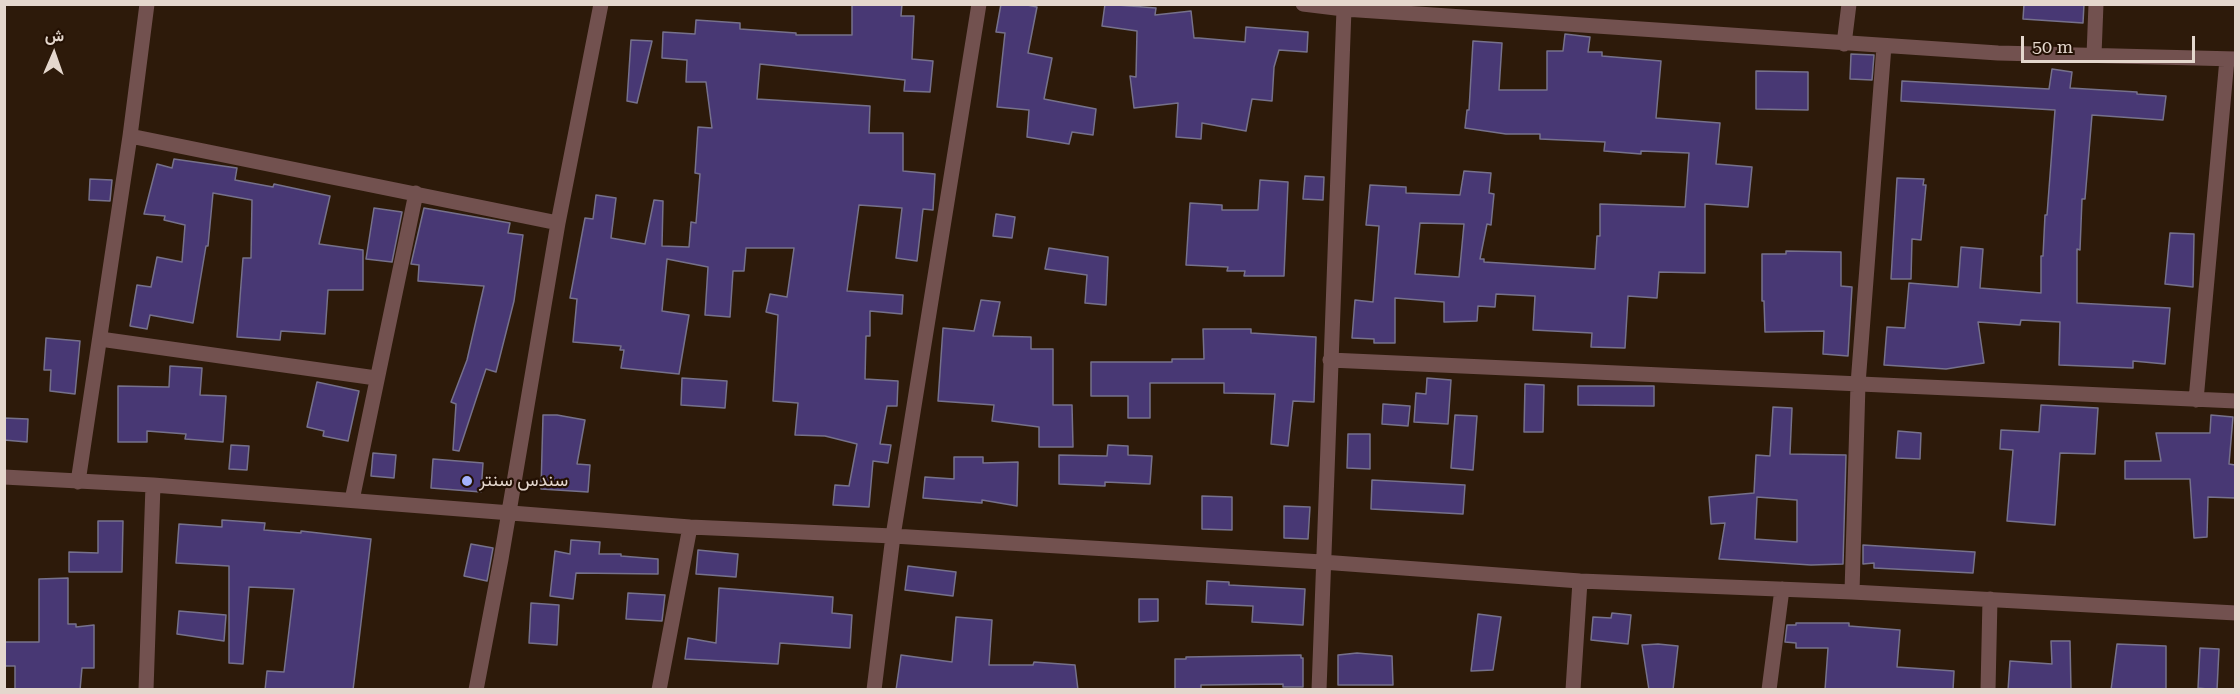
<!DOCTYPE html>
<meta charset="utf-8">
<style>
body{margin:0}
#map{position:relative;width:2240px;height:694px;overflow:hidden;background:#2d1a0a;font-family:"Roboto Serif",Vazirmatn,serif}
canvas{display:block}
.frame{position:absolute;inset:0;border:6px solid #e4d7cd;pointer-events:none}
.north{position:absolute;left:24px;top:24px;width:60px;height:60px;-webkit-text-stroke:4px #231003;paint-order:stroke;rotate:2deg;font-size:16px;font-weight:700;line-height:24px;text-align:center;color:#e4d7cd}
.north::after{content:'';display:block;margin:auto;width:21px;height:27px;background:#e4d7cd;clip-path:polygon(50% 0,100% 100%,50% 72%,0 100%)}
.scale{position:absolute;left:2021px;top:36px;width:174px;height:27px;box-sizing:border-box;border:3px solid #e4d7cd;border-top:0;padding-left:8px;font-size:18px;line-height:21px;white-space:nowrap;color:#e4d7cd;-webkit-text-stroke:4px #231003;paint-order:stroke}
</style>
<div id="map">
<canvas width="2240" height="694"></canvas>
<div class="frame"></div>
<div class="north">ش</div>
<div class="scale">50 m</div>
</div>
<script>
const c = document.querySelector('canvas').getContext('2d');
c.lineJoin = 'round';
function fill(path, color) {
  c.fillStyle = color;
  c.fill(path, 'evenodd');
}
function trace(path, color, width, dash) {
  c.strokeStyle = color;
  c.lineWidth = width;
  c.lineCap = dash ? 'butt' : 'round';
  c.setLineDash(dash || []);
  c.stroke(path);
}
function drawText(font, color, halo, rows, align = 'center') {
  c.font = font + ' "Roboto Serif",Vazirmatn,serif';
  c.lineWidth = 4.5;
  c.setLineDash([]);
  c.textBaseline = 'middle';
  c.strokeStyle = halo;
  c.fillStyle = color;
  for (const [text, x, y, turn = 0] of rows) {
    c.save();
    c.translate(x, y);
    c.rotate((+turn || 0) * Math.PI / 180);
    c.textAlign = isNaN(turn) ? turn : align;
    if (halo) c.strokeText(text, 0, 0);
    c.fillText(text, 0, 0);
    c.restore();
  }
}
const building = new Path2D(`
 M852,4H902L901,16H914L912,59L933,61L930,92L904,91L905,80L760,64L757,99L870,106L869,133H903V171L935,174L933,210L923,209L917,261L896,258L902,208L859,205L847,291L903,295L902,314L870,311V336H866L865,379L898,381L897,406H887L880,444L891,445L888,463L873,461L869,507L833,505L835,485L849,486L857,444L825,436L795,435L798,403L773,401L778,315L766,312L770,294L787,297L794,248H746L744,271H733L730,317L705,315L708,267L667,259L662,311L689,315L679,374L621,368L624,350H620L621,346L573,342L577,299L570,298L585,218L593,219L596,195L616,198L611,238L645,244L654,200L663,201L662,246L689,247L691,222L696,223L700,174L695,173L698,127L712,128L706,82H686L687,60L662,58L663,32L695,34L696,20L740,23V29L796,33V35H852Z
 M1001,4H1022L1037,7L1028,53L1052,58L1044,99L1096,109L1093,135L1072,132L1069,144L1027,137L1029,110L997,107L1005,33L996,32Z
 M1105,4L1156,8L1155,15L1191,11L1194,38H1199L1245,42L1246,27L1308,32L1307,52L1279,50L1274,67L1272,101L1252,99L1246,131L1202,123L1201,139L1176,137L1178,103L1134,108L1130,76L1136,77L1137,31L1102,26Z
 M2024,4H2084L2083,23L2023,19Z
 M1565,34L1590,37L1588,52H1602V56L1661,61L1656,118L1720,123L1716,164L1752,167L1748,207L1705,204V273L1659,272L1657,298L1628,296L1625,348L1591,347L1592,333L1533,330L1535,296L1496,294L1495,307L1478,306L1477,321L1444,322V302L1395,298V343H1374V339L1352,338L1355,300L1373,302L1379,226L1366,225L1370,185L1406,187V193L1460,195L1464,171L1491,173L1489,193L1494,194L1491,225L1487,224L1480,259H1484V262L1595,269L1597,236H1600V204L1685,207L1689,153L1641,151V154L1604,151L1605,142L1540,139V134H1506L1465,128L1467,110H1469L1473,41L1502,43L1499,90H1547V51H1563ZM1420,223L1464,224L1459,277L1415,274Z
 M631,40L652,41L637,103L627,101Z
 M1851,54L1874,55L1872,80L1850,79Z
 M2052,69L2072,72L2070,88L2137,92V94L2166,96L2163,120L2092,115L2085,199H2082L2080,250L2077,249V303L2170,308L2165,364L2133,361V368L2059,365L2060,322L2021,320L2020,325L1978,322L1984,363L1946,369L1884,365L1887,327L1905,328L1909,283L1958,287L1961,247L1983,249L1980,288L2041,293V256H2043L2045,215H2047L2055,110L1901,101L1902,81L2049,89Z
 M1756,71L1808,72V110L1756,109Z
 M174,159L237,168L235,180L273,187L274,184L330,196L319,244L363,250V290H328L325,334L281,331L280,340L237,337L243,258H251L252,200L213,193L208,246H206L193,323L150,315L147,329L130,326L137,285L151,287L157,257L182,262L185,225L164,220L165,216L144,214L157,164L172,168Z
 M1305,176L1324,177L1323,200L1303,199Z
 M1897,178L1924,179L1923,185H1926L1921,240L1912,239L1911,279H1891Z
 M90,179L112,180L110,201L89,200Z
 M1260,180L1288,182L1284,276H1244L1245,271H1227L1228,267L1186,265L1190,203L1222,205V210H1258Z
 M374,208L402,212L392,262L366,259Z
 M424,208L510,223L508,233L523,235L514,301L496,372L486,369L459,451L453,450L456,404L451,402L467,360L484,286L418,281L419,265L411,264Z
 M996,214L1015,217L1012,238L993,236Z
 M2170,233L2194,234L2193,287L2165,284Z
 M1049,248L1108,257L1106,305L1085,303L1087,275L1045,269Z
 M1786,251L1841,252V286L1852,287L1848,356L1823,354L1824,331L1765,332L1764,301H1762V254H1786Z
 M981,300L1000,302L993,336L1031,337V349H1053V405H1072L1073,447H1039V427L992,421L994,405L938,401L943,328L974,331Z
 M1203,329H1251V333L1316,337L1314,402L1293,401L1288,446L1271,444L1275,394L1224,393V383H1150V418H1128V396H1091V362H1172V359H1204Z
 M46,338L80,341L75,394L50,391L51,370H44Z
 M170,366L202,368L200,395L226,396L223,442L185,439L186,434L147,431V442H118V386L169,387Z
 M682,378L727,381L725,408L681,405Z
 M1427,378L1451,380L1448,424L1414,422L1416,393L1426,394Z
 M317,382L359,391L348,441L323,436L324,431L307,427Z
 M1525,384L1544,385L1543,432H1524Z
 M1578,386H1654V406L1578,405Z
 M1383,404L1410,406L1408,426L1382,424Z
 M2041,405L2098,408L2095,454L2060,453L2055,525L2007,521L2013,450L2000,449L2001,430L2039,432Z
 M1773,407L1792,408L1790,454L1846,455L1843,564L1811,565L1719,559L1725,523L1711,524L1709,497L1754,493L1756,455L1770,456ZM1757,497L1797,500V542L1755,539Z
 M543,415H557L585,420L577,464L590,465L588,492L541,489Z
 M1455,415L1477,416L1473,470L1451,468Z
 M2211,415L2233,417L2229,464L2235,465V498L2208,497L2207,537L2194,538L2190,479H2125V461H2161L2156,433H2210Z
 M4,418L28,419L27,442L4,440Z
 M1898,431L1921,433L1920,459L1896,458Z
 M1348,434H1370V469L1347,468Z
 M231,445L249,446L247,470L229,469Z
 M1108,445L1128,446V455L1152,456L1150,484L1105,482V486L1059,484V455L1107,456Z
 M373,453L396,455L394,478L371,476Z
 M954,457H983V463L1018,462L1017,506L982,500V503L923,498L925,477L954,479Z
 M433,459L483,463L481,492L431,488Z
 M1372,480L1465,485L1463,514L1371,509Z
 M1202,496L1232,497V530L1202,529Z
 M1284,506L1310,507L1308,539L1284,538Z
 M222,520L265,523L264,530L301,533V531L371,539L353,690H265L267,671L284,672L294,589L249,587L243,664L229,663V566L176,563L179,524L222,527Z
 M98,521H123L122,572H69V552L98,553Z
 M571,540L600,542L599,554H621V556L658,559V574L576,573L573,599L550,596L555,551L570,554Z
 M471,544L493,548L487,581L464,576Z
 M1863,545L1975,552L1973,573L1874,568V563L1863,564Z
 M698,550L738,554L736,577L696,574Z
 M908,566L956,572L953,596L905,590Z
 M68,578V624H76V627L94,625V668H82L80,690H15V666H4V642H39V579Z
 M1207,581L1229,582V585L1305,589L1303,625L1252,622L1253,606L1206,604Z
 M719,588L833,597L832,613L852,615L850,648L780,643L778,664L685,659L688,638L716,643Z
 M628,593L665,595L662,621L626,619Z
 M1139,599H1158V621L1139,622Z
 M531,603L559,605L557,645L529,643Z
 M179,611L226,615L224,641L177,634Z
 M1612,613L1631,615L1628,644L1591,640L1593,617L1611,618Z
 M1478,614L1501,617L1493,670L1471,671Z
 M956,617L992,620L989,665H1033L1034,662L1075,665L1078,690H896L901,655L952,662Z
 M1796,623H1849V626L1900,630L1897,667L1954,671L1953,690H1825L1828,648H1796V643L1785,642L1787,625H1796Z
 M2051,641H2070L2071,690H2008L2010,661L2052,664Z
 M1658,644L1678,646L1673,690H1649L1642,645Z
 M2117,644L2166,646V690H2111Z
 M2200,648L2219,649L2217,690L2198,688Z
 M1357,653L1392,656L1393,685H1338V655Z
 M1301,655V658H1303V687H1283V684L1201,685V690H1175V659H1186V657Z`);
const street = new Path2D(`
 M1303,4L1344,9L1998,53L2236,59
 M1844,44L1849,4
 M2094,55L2096,4
 M130,136L558,223
 M100,339L376,378
 M1330,360L2236,401
 M2196,400L2227,59
 M4,477L153,485L690,527L893,536L1322,562L1580,581L1852,592L2236,613
 M78,482L130,136L147,4
 M352,500L416,193
 M1852,592L1858,384L1884,46
 M146,690L153,485
 M476,690L501,559L558,223L601,4
 M659,690L690,527
 M874,690L893,536L979,4
 M1319,690L1344,9
 M1573,690L1580,581
 M1769,690L1782,589
 M1988,690L1990,599`);
const markers = [
 [467,481,6,"#a4b2fc"]
];
const poiNames = [
 ["سندس سنتر",479,481]
];
fill(building, '#483874');
trace(building, '#76718b', 1.5);
trace(street, '#72514f', 15);
for (const [x, y, r, color] of markers) {
  const dot = new Path2D();
  dot.arc(x, y, r, 0, 2 * Math.PI);
  c.fillStyle = color;
  c.fill(dot);
  trace(dot, '#231003', 2);
}
drawText('18px', '#e4d7cd', '#231003', poiNames, 'left');
</script>
